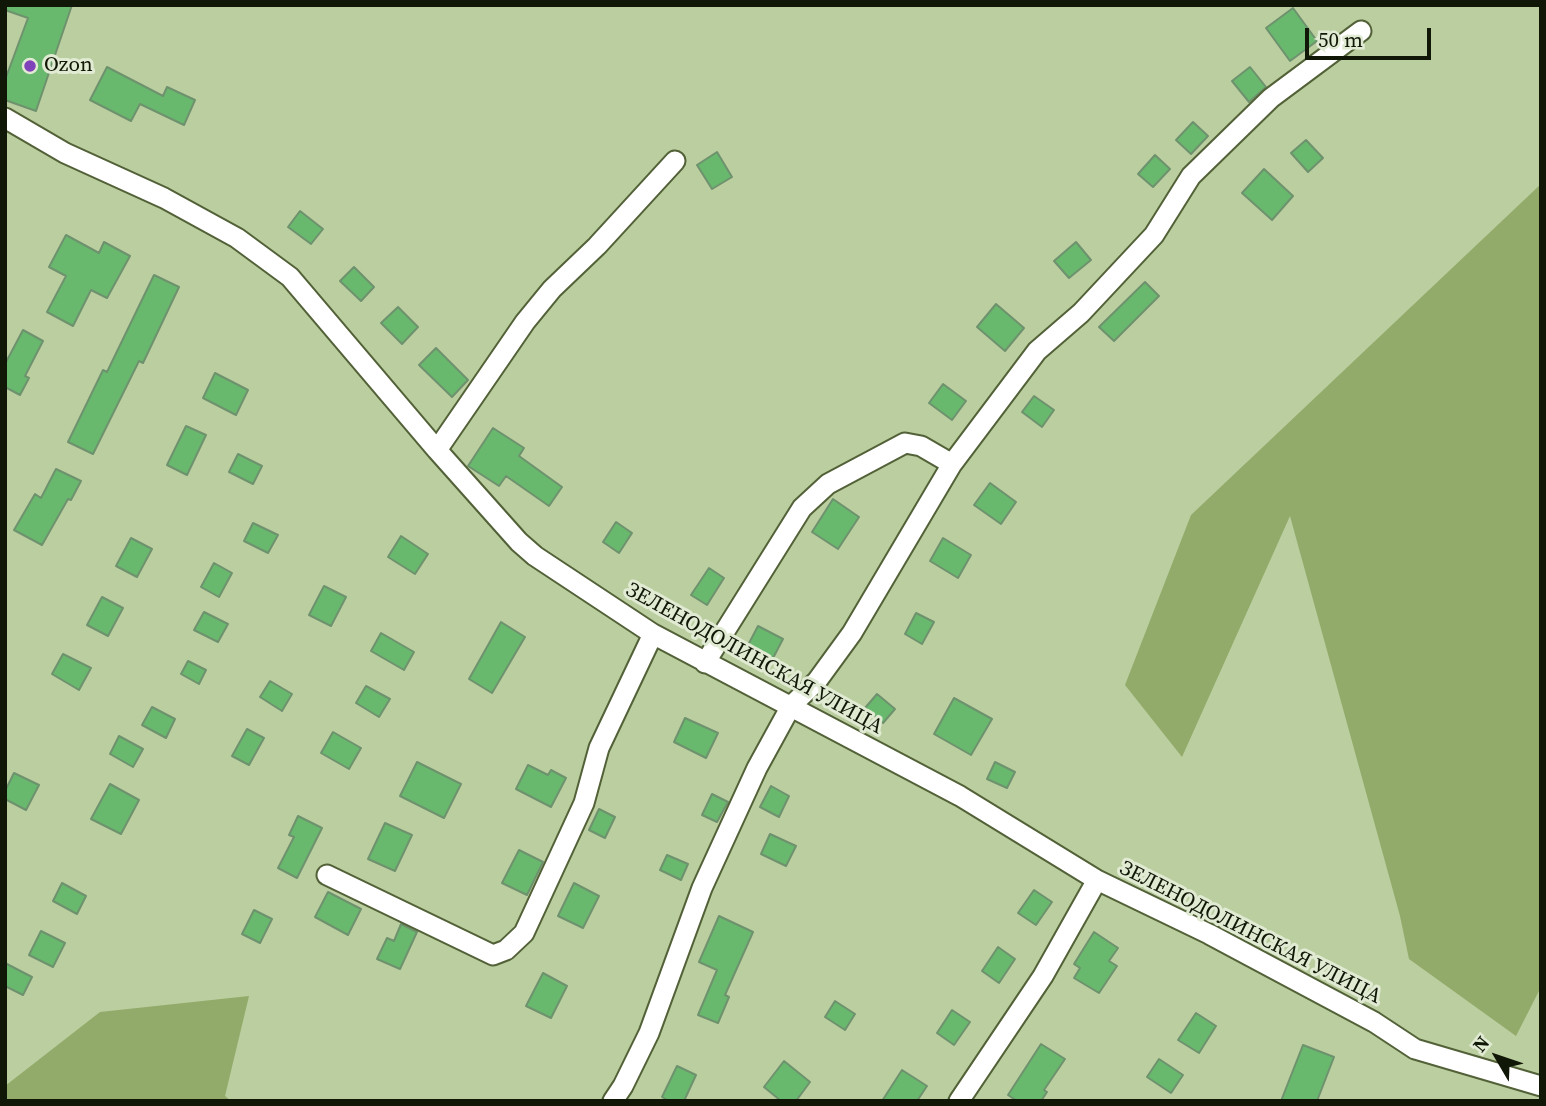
<!DOCTYPE html>
<meta charset="utf-8">
<style>
body{margin:0}
#map{position:relative;width:1546px;height:1106px;overflow:hidden;background:#bbce9f;font-family:"Source Serif 4",serif}
canvas{display:block}
.frame{position:absolute;inset:0;border:7px solid #111707;pointer-events:none}
.north{position:absolute;left:1462px;top:1022px;width:70px;height:70px;-webkit-text-stroke:5px #e1ead3;paint-order:stroke;rotate:309deg;font-size:19px;font-weight:700;line-height:28px;text-align:center;color:#111707}
.north::after{content:'';display:block;margin:auto;width:24px;height:32px;background:#111707;clip-path:polygon(50% 0,100% 100%,50% 72%,0 100%)}
.scale{position:absolute;left:1305px;top:28px;width:126px;height:32px;box-sizing:border-box;border:4px solid #111707;border-top:0;padding-left:9px;font-size:21px;line-height:24px;white-space:nowrap;color:#111707;-webkit-text-stroke:5px #e1ead3;paint-order:stroke}
</style>
<div id="map">
<canvas width="1546" height="1106"></canvas>
<div class="frame"></div>
<div class="north">N</div>
<div class="scale">50 m</div>
</div>
<script>
const c = document.querySelector('canvas').getContext('2d');
c.lineJoin = 'round';
function fill(path, color) {
  c.fillStyle = color;
  c.fill(path, 'evenodd');
}
function trace(path, color, width, dash) {
  c.strokeStyle = color;
  c.lineWidth = width;
  c.lineCap = dash ? 'butt' : 'round';
  c.setLineDash(dash || []);
  c.stroke(path);
}
function drawText(font, color, halo, rows, align = 'center') {
  c.font = font + ' "Source Serif 4",serif';
  c.lineWidth = 6;
  c.setLineDash([]);
  c.textBaseline = 'middle';
  c.strokeStyle = halo;
  c.fillStyle = color;
  for (const [text, x, y, turn = 0] of rows) {
    c.save();
    c.translate(x, y);
    c.rotate((+turn || 0) * Math.PI / 180);
    c.textAlign = isNaN(turn) ? turn : align;
    if (halo) c.strokeText(text, 0, 0);
    c.fillText(text, 0, 0);
    c.restore();
  }
}
const green = new Path2D(`
 M1541,184V987L1516,1036L1409,959L1400,916L1290,516L1182,757L1125,685L1191,515Z
 M249,996L225,1096L231,1101H5V1086L100,1012Z`);
const building = new Path2D(`
 M5,5H72L36,111L5,100V80L28,18L5,10Z
 M1293,8L1317,41L1290,61L1266,28Z
 M107,67L163,96L167,87L195,100L184,125L140,104L131,121L90,100Z
 M1250,67L1266,87L1249,102L1232,81Z
 M1193,122L1208,136L1191,154L1176,140Z
 M1306,140L1323,158L1308,172L1291,153Z
 M717,152L732,177L712,189L697,165Z
 M1155,155L1170,169L1153,187L1138,174Z
 M1264,169L1293,196L1272,220L1242,193Z
 M300,211L323,229L311,244L288,227Z
 M66,235L99,253L104,242L130,256L107,298L91,290L73,326L47,312L66,276L49,267Z
 M1076,242L1091,260L1069,278L1054,261Z
 M354,267L374,287L361,301L340,281Z
 M154,275L179,287L143,363L139,361L93,454L68,442L103,370L107,372Z
 M1145,282L1159,296L1114,341L1099,327Z
 M996,304L1024,328L1005,351L977,327Z
 M398,307L418,327L402,344L381,323Z
 M23,330L43,341L25,376L29,378L20,395L5,387V364Z
 M436,348L468,380L452,397L419,365Z
 M215,373L248,390L236,415L203,398Z
 M943,384L966,401L952,420L929,403Z
 M1034,396L1054,410L1042,427L1022,412Z
 M186,426L206,435L187,475L167,465Z
 M493,428L524,448L519,456L562,487L549,506L506,476L499,486L468,466Z
 M238,454L262,466L253,484L229,472Z
 M56,469L81,481L71,500L68,499L42,545L14,530L35,494L41,498Z
 M990,483L1016,502L1001,524L974,505Z
 M833,499L859,517L838,549L812,532Z
 M616,522L632,533L619,553L603,542Z
 M253,523L278,535L268,553L244,541Z
 M401,536L428,554L415,574L388,557Z
 M131,538L152,549L137,577L116,566Z
 M943,538L971,555L958,578L930,561Z
 M214,563L232,573L219,597L201,587Z
 M709,568L724,578L707,605L691,595Z
 M324,586L346,597L331,626L309,615Z
 M102,597L123,608L108,636L87,625Z
 M204,612L228,624L218,642L194,630Z
 M916,613L934,622L922,644L905,634Z
 M501,622L525,637L492,693L469,679Z
 M758,626L783,639L772,660L747,647Z
 M381,633L414,652L404,670L371,651Z
 M63,654L91,668L79,690L52,674Z
 M188,661L206,670L199,684L181,674Z
 M270,681L292,694L282,711L260,697Z
 M366,686L390,699L379,717L356,703Z
 M877,694L895,709L883,723L865,708Z
 M954,698L992,719L971,755L934,734Z
 M152,707L175,719L166,738L142,725Z
 M685,718L718,733L706,758L674,742Z
 M247,729L264,738L249,765L232,756Z
 M333,732L361,748L349,769L321,753Z
 M119,736L143,749L133,767L110,754Z
 M417,762L461,784L444,818L400,796Z
 M995,762L1015,772L1007,788L987,779Z
 M528,765L548,775L551,770L566,778L551,807L516,789Z
 M14,773L39,785L26,810L5,799V791Z
 M110,784L139,800L121,834L91,819Z
 M771,786L789,796L779,817L760,807Z
 M712,794L728,802L717,822L702,815Z
 M599,809L615,817L605,838L589,830Z
 M298,816L322,828L297,878L278,868L294,837L289,835Z
 M385,823L412,835L395,871L368,859Z
 M770,834L796,846L786,866L761,854Z
 M519,850L543,862L527,895L502,883Z
 M667,855L688,864L681,880L660,870Z
 M62,883L86,896L77,914L53,901Z
 M574,883L599,896L583,928L558,916Z
 M1034,890L1052,902L1036,925L1018,913Z
 M328,892L361,909L348,935L315,917Z
 M254,910L272,919L260,943L242,934Z
 M719,916L753,932L725,995L729,997L718,1023L698,1015L717,970L699,962Z
 M401,924L417,932L400,969L377,959L387,938L394,941Z
 M41,931L65,943L53,967L29,955Z
 M1094,932L1118,948L1109,961L1117,966L1099,993L1074,978L1080,968L1074,964Z
 M998,947L1015,959L999,983L982,971Z
 M5,963L32,977L23,995L5,986Z
 M543,973L567,986L551,1018L526,1006Z
 M835,1001L855,1014L845,1030L825,1017Z
 M952,1010L970,1022L954,1045L937,1033Z
 M1196,1013L1216,1026L1199,1053L1178,1040Z
 M1041,1044L1065,1059L1044,1090L1047,1092L1041,1101H1017L1008,1095Z
 M1303,1045L1334,1057L1317,1101H1281Z
 M1159,1059L1183,1075L1171,1093L1147,1077Z
 M784,1061L810,1082L796,1101H781L764,1087Z
 M677,1066L696,1075L684,1101H669L662,1097Z
 M902,1070L927,1086L917,1101H882Z`);
const minor = new Path2D(`
 M5,118L65,153L164,198L237,238L290,277L437,450L519,542L535,556L653,634L960,796L1097,880L1209,934L1374,1022L1415,1049L1541,1086
 M437,450L525,322L552,289L597,246L675,161
 M705,663L802,508L828,484L905,443L921,446L952,464
 M327,875L493,955L506,950L524,933L584,803L599,748L653,634
 M613,1101L623,1086L649,1033L702,888L757,768L791,706L817,681L852,633L952,464L1037,351L1081,313L1154,235L1191,176L1271,98L1361,31
 M959,1101L1043,976L1097,880`);
const markers = [
 [30,66,7,"#8143b9"]
];
const poiNames = [
 ["Ozon",44,66]
];
const streetNames = [
 ["ЗЕЛЕНОДОЛИНСКАЯ УЛИЦА",754,659,29],
 ["ЗЕЛЕНОДОЛИНСКАЯ УЛИЦА",1250,933,27]
];
fill(green, '#92aa6a');
fill(building, '#68b96d');
trace(building, '#6e926e', 2);
trace(minor, '#526137', 23);
trace(minor, '#fff', 19);
for (const [x, y, r, color] of markers) {
  const dot = new Path2D();
  dot.arc(x, y, r, 0, 2 * Math.PI);
  c.fillStyle = color;
  c.fill(dot);
  trace(dot, '#e1ead3', 2.5);
}
drawText('21px', '#111707', '#e1ead3', poiNames, 'left');
drawText('21px', '#111707', '#e1ead3', streetNames);
</script>
